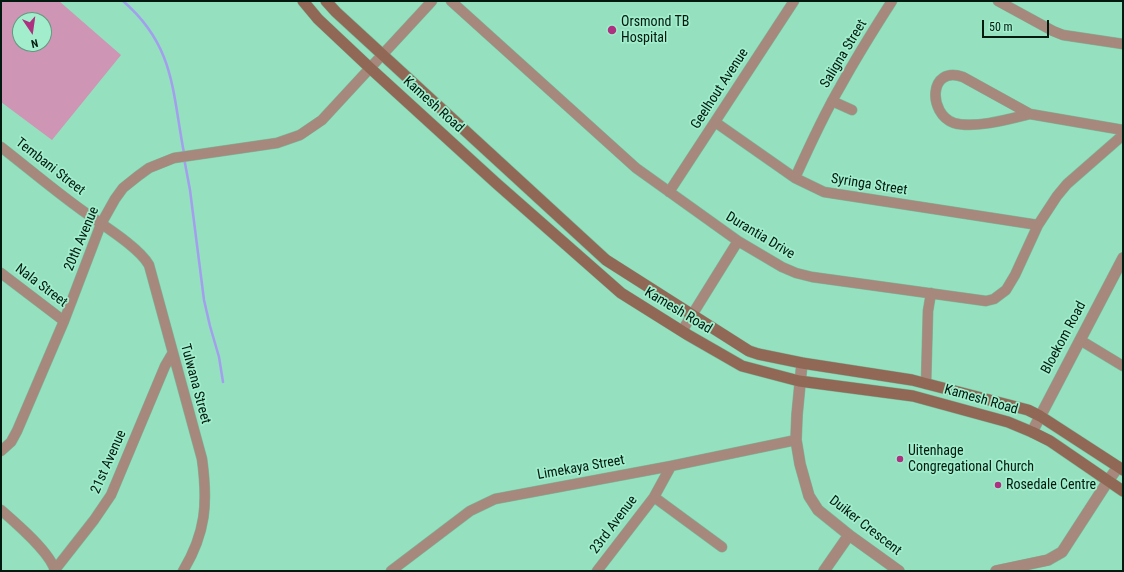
<!DOCTYPE html>
<style>
body{margin:0}
#map{position:relative;width:1124px;height:572px;overflow:hidden;background:#94e0bf;font-family:"Roboto Condensed",sans-serif}
canvas{display:block}
.frame{position:absolute;inset:0;border:2px solid #001a0f;pointer-events:none}
.north{position:absolute;left:12px;top:12px;width:40px;height:40px;box-sizing:border-box;background:#a1edcc;border:1px solid #619980;border-radius:50%;rotate:167deg;font-size:11px;font-weight:700;line-height:16px;text-align:center;color:#001a0f}
.north::after{content:'';display:block;margin:auto;width:14px;height:18px;background:#ad3081;clip-path:polygon(50% 0,100% 100%,50% 72%,0 100%)}
.scale{position:absolute;left:982px;top:20px;width:67px;height:18px;box-sizing:border-box;border:2px solid #001a0f;border-top:0;padding-left:5px;font-size:12px;line-height:14px;white-space:nowrap;color:#001a0f;-webkit-text-stroke:3px #a1edcc;paint-order:stroke}
</style>
<div id="map">
<canvas width="1124" height="572"></canvas>
<div class="frame"></div>
<div class="north">N</div>
<div class="scale">50 m</div>
</div>
<script>
const c = document.querySelector('canvas').getContext('2d');
c.lineJoin = 'round';
function fill(path, color) {
  c.fillStyle = color;
  c.fill(path, 'evenodd');
}
function trace(path, color, width, dash) {
  c.strokeStyle = color;
  c.lineWidth = width;
  c.lineCap = dash ? 'butt' : 'round';
  c.setLineDash(dash || []);
  c.stroke(path);
}
function drawText(font, color, halo, rows, align = 'center') {
  c.font = font + ' "Roboto Condensed",sans-serif';
  c.lineWidth = 3.5;
  c.setLineDash([]);
  c.textBaseline = 'middle';
  c.strokeStyle = halo;
  c.fillStyle = color;
  for (const [text, x, y, turn = 0] of rows) {
    c.save();
    c.translate(x, y);
    c.rotate((+turn || 0) * Math.PI / 180);
    c.textAlign = isNaN(turn) ? turn : align;
    if (halo) c.strokeText(text, 0, 0);
    c.fillText(text, 0, 0);
    c.restore();
  }
}
const green = new Path2D(`
 M1,1H59L121,55L52,140L1,102ZM20,20H44V44H20Z`);
const stream = new Path2D(`
 M123,1C175,46 172,91 184,153
 M184,158L190,190L204,300L210,326L219,357L223,382`);
const minor = new Path2D(`
 M451,1L636,168L738,241L782,267L796,273L812,277L986,301L994,299L1006,290L1015,275L1038,225L1057,196L1067,184L1123,135
 M998,1L1053,31L1063,35L1123,44
 M832,101L852,110
 M1030,114C1010,119 974,129 954,123C928,114 928,65 963,77L1030,114L1123,130
 M715,122L795,178L824,192L1038,225
 M1,147C28,168 55,191 83,211C101,224 139,247 149,265L202,459C208,503 206,533 183,571
 M795,178C809,147 823,116 840,87C856,58 874,29 892,1
 M669,192L794,1
 M1,273L64,321
 M682,331L738,241
 M1080,340L1123,366
 M926,384L928,311L931,293
 M1,451L11,442L17,431L64,321L101,224L115,199L123,188L138,176L149,168L174,158L277,143L300,135L322,120L432,1
 M654,497L722,547
 M1,510C16,523 51,553 55,571
 M54,571L94,520L111,495L165,366L172,354
 M391,571L470,511L495,499L671,466L796,440
 M597,571L654,497L671,466`);
const tertiary = new Path2D(`
 M802,363L797,415L796,440L800,464L809,496L818,510L849,535L899,571
 M1032,432L1123,258
 M824,571L849,535
 M996,571L1048,560L1062,552L1108,481L1118,467`);
const secondary = new Path2D(`
 M303,1L318,19L370,68L496,183L621,293L688,335L742,366L799,381L913,396L1008,422L1032,432L1050,441L1123,491
 M326,1L336,12L606,260L749,351L758,354L802,363L912,380L1028,410L1040,416L1123,470`);
const markers = [
 [612,30,5,"#ad3081"],
 [900,459,4,"#ad3081"],
 [998,485,4,"#ad3081"]
];
const poiNames = [
 ["Orsmond TB",621,22],
 ["Hospital",621,38],
 ["Uitenhage",908,451],
 ["Congregational Church",908,467],
 ["Rosedale Centre",1006,485]
];
const streetNames = [
 ["Saligna Street",844,54,-59],
 ["Geelhout Avenue",720,89,-57],
 ["Kamesh Road",433,105,42],
 ["Tembani Street",50,167,38],
 ["Syringa Street",869,185,9],
 ["Durantia Drive",760,236,31],
 ["20th Avenue",82,239,-67],
 ["Nala Street",41,286,37],
 ["Kamesh Road",678,311,31],
 ["Bloekom Road",1064,338,-62],
 ["Tulwana Street",195,384,75],
 ["Kamesh Road",981,400,16],
 ["21st Avenue",109,462,-66],
 ["Limekaya Street",581,468,-10],
 ["23rd Avenue",614,525,-53],
 ["Duiker Crescent",865,526,38]
];
fill(green, '#ce95b4');
trace(stream, '#a39fee', 2.5);
trace(minor, '#79bc9f', 11);
trace(tertiary, '#79bc9f', 12);
trace(secondary, '#79bc9f', 12);
trace(minor, '#a6897c', 10);
trace(tertiary, '#a6897c', 11);
trace(secondary, '#916855', 11);
for (const [x, y, r, color] of markers) {
  const dot = new Path2D();
  dot.arc(x, y, r, 0, 2 * Math.PI);
  c.fillStyle = color;
  c.fill(dot);
  trace(dot, '#a1edcc', 1.5);
}
drawText('14px', '#001a0f', '#a1edcc', poiNames, 'left');
drawText('14px', '#001a0f', '#a1edcc', streetNames);
</script>
